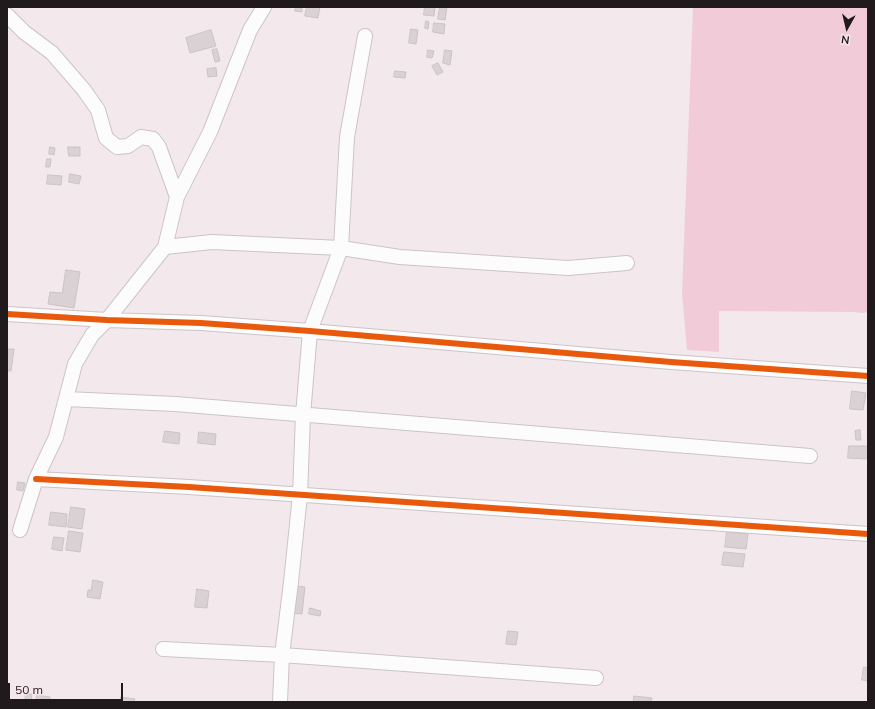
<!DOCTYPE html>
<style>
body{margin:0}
#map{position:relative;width:875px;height:709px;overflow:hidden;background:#f3e9ec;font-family:Mulish,sans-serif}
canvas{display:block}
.frame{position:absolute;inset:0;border:8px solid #211a1d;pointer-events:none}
.north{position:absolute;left:827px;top:8px;width:40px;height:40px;-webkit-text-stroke:3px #f7e5eb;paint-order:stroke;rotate:188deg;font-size:11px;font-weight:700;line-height:16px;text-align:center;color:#211a1d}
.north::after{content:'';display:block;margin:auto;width:14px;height:18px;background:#211a1d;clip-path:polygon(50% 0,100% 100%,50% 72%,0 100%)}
.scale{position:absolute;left:8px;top:683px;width:115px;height:18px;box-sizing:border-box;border:2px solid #211a1d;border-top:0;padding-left:5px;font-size:12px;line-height:14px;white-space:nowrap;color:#211a1d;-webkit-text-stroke:3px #f7e5eb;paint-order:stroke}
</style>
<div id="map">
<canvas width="875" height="709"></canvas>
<div class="frame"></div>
<div class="north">N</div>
<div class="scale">50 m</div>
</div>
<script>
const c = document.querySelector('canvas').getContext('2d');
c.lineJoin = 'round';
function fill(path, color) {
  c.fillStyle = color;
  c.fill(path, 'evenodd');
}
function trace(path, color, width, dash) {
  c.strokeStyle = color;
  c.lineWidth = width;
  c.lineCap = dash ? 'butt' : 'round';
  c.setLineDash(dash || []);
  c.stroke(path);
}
const green = new Path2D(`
 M693,7H868V312L863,313L854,312L719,311V352L687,350L682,293Z`);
const building = new Path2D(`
 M296,7H302V12L295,11Z
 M307,7H320L318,18L305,16Z
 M425,7H435L434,16L424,15Z
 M440,7H447L445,20L438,19Z
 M426,21L429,22L428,29L425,28Z
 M434,23L445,24L444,34L433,32Z
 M411,29L418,30L416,44L409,43Z
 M211,30L216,46L190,53L186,38Z
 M217,49L220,61L215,62L212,50Z
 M428,50L434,51L432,58L427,57Z
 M445,50L452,51L450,65L443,63Z
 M438,63L443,72L437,75L432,66Z
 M216,68L217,76L208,77L207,69Z
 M395,71L406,72L405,78L394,77Z
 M50,147L55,148L54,155L49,154Z
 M68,147H80V156H69Z
 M47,159H51L50,167H46Z
 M70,174L81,176L79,184L69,182Z
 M48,175L62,176L61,185L47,184Z
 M66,270L80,272L74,308L48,304L50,292L62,293Z
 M7,349H14L11,371H7Z
 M852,391L866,393L863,410L850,409Z
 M860,430L861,440H856L855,431Z
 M165,431L180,433L179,444L163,442Z
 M199,432L216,434L215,445L198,443Z
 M849,446H868V459L848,458Z
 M18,482L25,483L23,491L17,490Z
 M71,507L85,509L82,529L68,527Z
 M51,512L67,514L66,527L49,525Z
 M69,531L83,533L80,552L66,550Z
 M727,532L748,534L746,549L725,547Z
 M54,537L64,538L62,551L52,549Z
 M724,552L745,554L743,567L722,565Z
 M93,580L103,582L100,599L87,597L88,590H91Z
 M295,586L305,587L302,614L291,613Z
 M197,589L209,591L207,608L195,607Z
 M310,608L321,611L320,616L309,614Z
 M508,631L518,632L516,645L506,644Z
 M864,667L868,668V681L862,680Z
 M26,694H32L31,702H25Z
 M37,695L50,697V702H36Z
 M634,696L652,698L651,702H634Z
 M121,697L135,699L134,702H120Z`);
const minor = new Path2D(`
 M7,15L24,32L52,53L84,90L98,110L106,138L117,147L128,146L141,137L153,139L159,147L177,197
 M165,247L212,242L341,248L400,257L568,268L627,263
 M7,314L107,320L201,323L310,331L671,362L868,376
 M66,399L175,404L810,456
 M36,479L189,487L868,534
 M20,530L36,479L56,437L75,364L92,335L107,320L165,247L177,197L210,132L250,30L264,7
 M163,649L282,655L596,678
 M280,702L282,655L291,582L300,495L303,415L310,331L341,248L347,137L365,36`);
const cycleway = new Path2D(`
 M7,314L107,320L201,323L310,331L671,362L868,376
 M36,479L189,487L868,534`);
fill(green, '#f2cbd9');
fill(building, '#d9d1d4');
trace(building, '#cac3c6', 1);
trace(minor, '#cbc4c7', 16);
trace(minor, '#fdfcfc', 14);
trace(cycleway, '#e8590c', 6);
</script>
